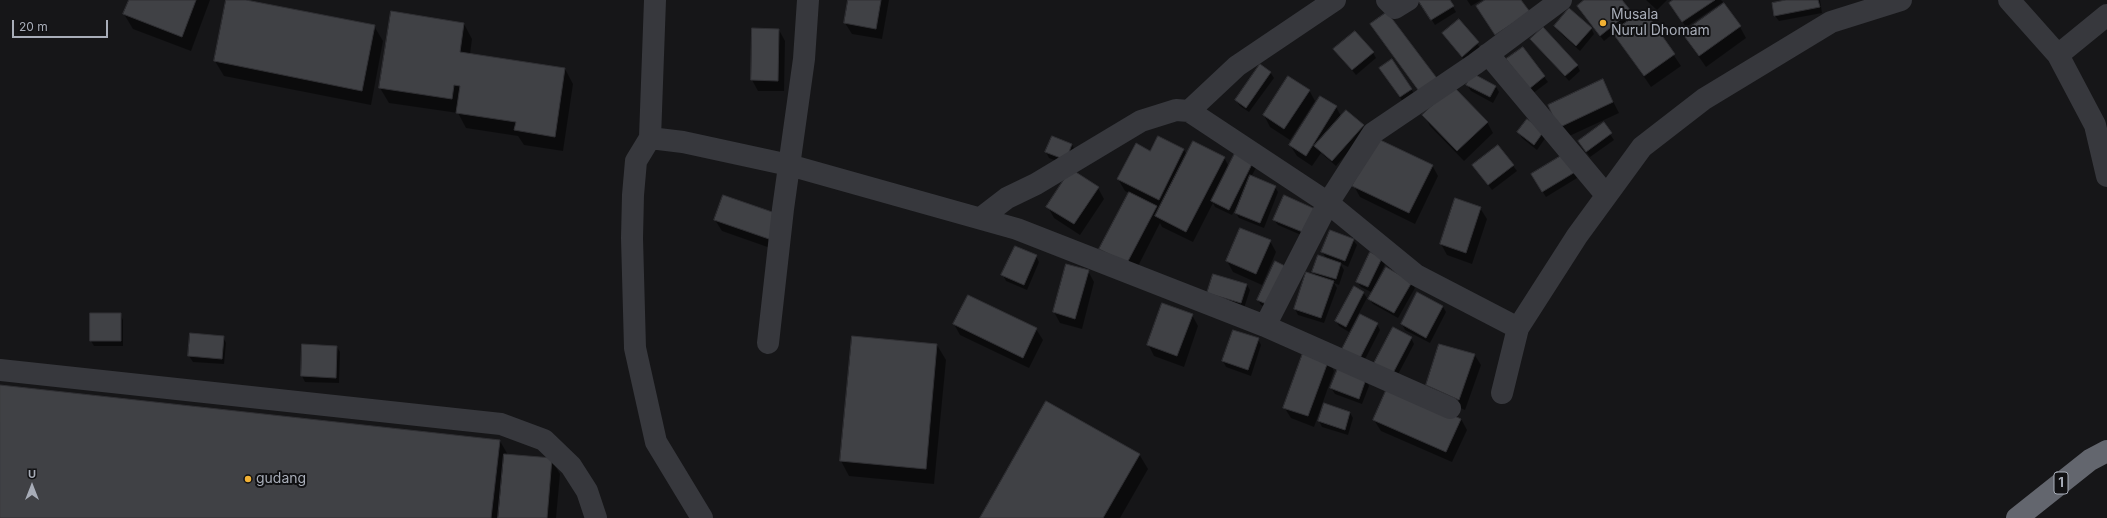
<!DOCTYPE html>
<style>
body{margin:0}
#map{position:relative;width:2107px;height:518px;overflow:hidden;background:#161618;font-family:Inter,sans-serif}
canvas{display:block}
.north{position:absolute;left:12px;top:466px;width:40px;height:40px;-webkit-text-stroke:3px #111113;paint-order:stroke;rotate:0deg;font-size:11px;font-weight:700;line-height:16px;text-align:center;color:#a8adb8}
.north::after{content:'';display:block;margin:auto;width:14px;height:18px;background:#a8adb8;clip-path:polygon(50% 0,100% 100%,50% 72%,0 100%)}
.scale{position:absolute;left:12px;top:20px;width:96px;height:18px;box-sizing:border-box;border:2px solid #a8adb8;border-top:0;padding-left:5px;font-size:12px;line-height:14px;white-space:nowrap;color:#a8adb8;-webkit-text-stroke:3px #111113;paint-order:stroke}
</style>
<div id="map">
<canvas width="2107" height="518"></canvas>
<div class="north">U</div>
<div class="scale">20 m</div>
</div>
<script>
const c = document.querySelector('canvas').getContext('2d');
c.lineJoin = 'round';
function fill(path, color) {
  c.fillStyle = color;
  c.fill(path, 'evenodd');
}
function trace(path, color, width, dash) {
  c.strokeStyle = color;
  c.lineWidth = width;
  c.lineCap = dash ? 'butt' : 'round';
  c.setLineDash(dash || []);
  c.stroke(path);
}
function drawText(font, color, halo, rows, align = 'center') {
  c.font = font + ' Inter,sans-serif';
  c.lineWidth = 4;
  c.setLineDash([]);
  c.textBaseline = 'middle';
  c.strokeStyle = halo;
  c.fillStyle = color;
  for (const [text, x, y, turn = 0] of rows) {
    c.save();
    c.translate(x, y);
    c.rotate((+turn || 0) * Math.PI / 180);
    c.textAlign = isNaN(turn) ? turn : align;
    if (halo) c.strokeText(text, 0, 0);
    c.fillText(text, 0, 0);
    c.restore();
  }
}
const shadow = new Path2D(`
 M130,0H210L191,51L133,29L124,14Z
 M227,0H240L374,26L383,41L371,105L224,76L215,61Z
 M849,0H889L882,39L852,34L845,23Z
 M1419,0H1449L1456,12L1435,25Z
 M1467,0H1481L1471,6Z
 M1586,0H1620L1633,18L1644,11L1681,66L1651,87L1614,33L1604,41L1581,12L1578,6Z
 M1646,0H1667L1657,10Z
 M1675,0H1721L1723,2L1686,27L1674,9Z
 M1791,0H1820L1822,13L1779,21L1775,16Z
 M1387,13L1428,105L1371,25Z
 M1459,21L1481,49L1466,62L1444,34Z
 M464,24L472,39L470,54L565,69L573,84L563,151L524,145L518,136L466,128L458,113L389,103L380,88Z
 M1555,26L1591,28L1594,34L1580,51L1558,31Z
 M1740,27L1746,38L1706,67L1683,34Z
 M779,30L785,41L784,91H758L752,80Z
 M1531,39L1577,65L1580,71L1569,81Z
 M1523,48L1548,82L1532,94L1508,60Z
 M1335,50L1373,53L1376,58L1356,75Z
 M1392,61L1415,95L1403,102L1384,74Z
 M1270,72L1274,78L1249,112L1240,106L1236,100Z
 M1602,80L1619,113L1565,138L1559,127Z
 M1467,85L1496,87L1499,92L1493,103L1471,91Z
 M1309,90L1315,101L1290,140L1270,127L1264,115Z
 M1321,97L1336,107L1341,116L1363,126L1366,131L1336,166L1321,153L1312,166L1297,156L1290,145Z
 M1424,115L1487,122L1493,133L1464,161L1430,126Z
 M1603,124L1614,140L1590,157L1582,147Z
 M1543,131L1546,137L1537,150L1522,138L1519,132Z
 M1052,137L1072,145L1075,150L1069,166L1049,158L1046,152Z
 M1159,137L1184,150L1187,155L1224,157L1229,167L1237,153L1257,166L1251,177L1275,187L1278,192L1264,228L1239,218L1236,213L1241,201L1240,200L1232,215L1215,207L1213,203L1193,242L1162,227L1160,223L1134,274L1107,260L1100,249L1129,193L1125,191L1118,179L1151,153Z
 M1498,146L1517,171L1492,190L1477,170Z
 M1568,153L1582,175L1546,197L1532,175Z
 M1432,165L1438,176L1415,224L1360,197L1354,186Z
 M1098,188L1104,199L1080,235L1054,218L1048,207Z
 M1480,208L1487,219L1472,264L1447,255L1441,244Z
 M778,215L776,250L722,231L715,220Z
 M1317,215L1308,238L1278,225L1274,220Z
 M1240,229L1270,241L1276,252L1262,285L1233,272L1227,261Z
 M1353,240L1357,245L1348,267L1340,263L1344,270L1339,285L1334,283L1337,288L1324,323L1298,315L1295,309L1316,276L1313,271L1327,259L1322,252Z
 M1036,256L1039,262L1027,290L1006,281L1003,275Z
 M1381,259L1385,264L1372,291L1411,282L1415,288L1398,318L1373,304L1369,299L1373,293L1361,287L1357,282Z
 M1288,269L1274,311L1261,305L1258,300Z
 M1088,271L1094,282L1082,329L1060,323L1054,312Z
 M1247,285L1250,290L1244,308L1211,298Z
 M1363,292L1367,298L1349,332L1339,326L1336,321Z
 M1417,294L1443,307L1446,312L1430,343L1405,330L1402,324Z
 M120,314L123,320V346H94L91,341Z
 M1192,315L1198,326L1184,367L1154,356L1148,344Z
 M954,324L1036,329L1043,340L1029,368L960,335Z
 M1377,324L1380,330L1362,365L1346,357Z
 M1234,331L1258,339L1261,345L1251,376L1226,367L1223,361Z
 M223,337L226,343L224,364L193,362L189,356Z
 M1411,338L1414,344L1395,380L1377,370Z
 M303,345L337,347L340,352L339,383L305,382L302,376Z
 M937,345L946,360L934,484L849,476L841,461Z
 M1474,354L1481,365L1465,410L1434,396L1428,385Z
 M1328,360L1334,371L1314,427L1291,418L1284,407Z
 M1366,380L1369,386L1362,404L1335,394L1331,388Z
 M0,386L500,441L508,455L551,459L560,474L556,518H0Z
 M1350,413L1353,418L1348,435L1322,427L1319,421Z
 M1461,419L1467,430L1452,462L1381,431L1374,420Z
 M1139,454L1148,469L1120,518H981Z`);
const building = new Path2D(`
 M129,0H196L182,37L123,14Z
 M226,0H246L375,25L362,91L214,61Z
 M848,0H881L876,29L844,23Z
 M1418,0H1450L1454,6L1431,20Z
 M1485,0H1521L1530,12L1495,35L1476,6Z
 M1584,0H1622L1631,11L1600,36L1577,6Z
 M1673,0H1715L1682,22L1669,3Z
 M1786,0H1818L1820,7L1774,16L1772,3Z
 M1724,3L1741,26L1699,56L1682,33Z
 M1569,8L1592,28L1576,46L1554,26Z
 M1644,10L1675,54L1644,76L1612,32Z
 M391,11L464,23L460,52L565,68L555,137L514,130L516,122L456,113L460,86L454,85L452,99L379,88Z
 M1387,12L1439,81L1421,94L1370,24Z
 M1459,19L1479,42L1462,57L1442,33Z
 M1543,27L1578,65L1565,76L1530,39Z
 M752,28L779,29L778,81L751,80Z
 M1355,31L1374,52L1352,70L1333,49Z
 M1523,47L1545,76L1529,89L1506,59Z
 M1392,59L1412,89L1400,97L1379,68Z
 M1260,64L1271,72L1246,108L1235,100Z
 M1472,73L1496,86L1490,97L1466,85Z
 M1288,76L1310,90L1284,129L1263,115Z
 M1603,79L1613,102L1558,128L1548,105Z
 M1453,86L1488,122L1457,151L1422,115Z
 M1320,96L1337,106L1306,156L1289,145Z
 M1346,110L1364,125L1332,161L1314,146Z
 M1527,119L1544,131L1534,145L1517,132Z
 M1604,122L1612,133L1586,152L1578,141Z
 M1052,136L1072,144L1066,160L1045,152Z
 M1158,136L1184,149L1159,200L1117,179L1136,143L1150,151Z
 M1376,138L1433,165L1409,213L1352,186Z
 M1193,141L1225,157L1186,232L1155,216Z
 M1498,145L1514,165L1488,185L1472,165Z
 M1236,151L1254,160L1229,210L1211,201Z
 M1569,151L1580,169L1542,192L1531,174Z
 M1071,169L1099,187L1074,224L1046,207Z
 M1250,175L1276,186L1260,223L1235,213Z
 M1129,192L1157,206L1127,263L1099,249Z
 M723,195L778,214L769,239L714,220Z
 M1284,195L1315,209L1305,233L1273,220Z
 M1455,198L1481,207L1466,253L1440,244Z
 M1240,228L1271,240L1256,274L1226,261Z
 M1330,230L1354,239L1345,261L1321,252Z
 M1015,246L1037,255L1024,285L1001,275Z
 M1370,252L1382,258L1368,287L1356,282Z
 M1318,255L1341,263L1336,279L1312,272Z
 M1275,261L1289,268L1271,306L1257,300Z
 M1066,264L1089,270L1075,319L1053,312Z
 M1386,267L1412,282L1394,313L1368,299Z
 M1306,272L1334,281L1321,318L1294,309Z
 M1213,274L1247,284L1241,303L1207,293Z
 M1354,286L1364,292L1346,327L1335,321Z
 M1417,292L1443,306L1426,338L1401,324Z
 M968,295L1037,328L1023,358L953,324Z
 M1162,303L1193,314L1177,356L1147,345Z
 M90,313H121V341H90Z
 M1360,314L1378,323L1359,360L1341,351Z
 M1393,327L1412,337L1392,375L1373,365Z
 M1233,330L1259,338L1248,370L1222,361Z
 M190,333L224,336L222,359L188,356Z
 M852,336L937,344L926,469L840,461Z
 M302,344L337,346L336,378L301,376Z
 M1439,344L1475,354L1459,400L1426,385Z
 M1304,350L1329,359L1308,416L1283,408Z
 M1338,368L1366,379L1359,399L1330,388Z
 M0,385L500,440L491,518H0Z
 M1388,386L1461,419L1446,452L1373,420Z
 M1046,401L1140,454L1103,518H980Z
 M1324,403L1350,412L1345,430L1318,421Z
 M504,454L552,458L547,518H498Z`);
const minor = new Path2D(`
 M655,0L650,138L636,161L633,195L632,238L635,348L656,442L702,518
 M1387,0L1395,8L1408,0
 M2009,0L2058,55L2095,125L2107,176
 M1488,54L1606,195
 M2058,55L2107,15
 M1189,111L1237,66L1335,0
 M650,138L683,142L789,165L1017,229L1265,326L1450,408
 M981,218L1007,198L1036,184L1141,121L1176,110L1189,111L1328,203L1416,275L1518,328
 M1265,326L1328,203L1373,133L1475,64L1561,0
 M768,343L783,209L804,59L808,0
 M0,370L501,424L544,440L571,466L587,491L596,518
 M1502,393L1518,328L1577,236L1642,147L1704,99L1831,22L1901,0`);
const highway = new Path2D(`
 M2017,518L2090,460L2107,451`);
const markers = [
 [1603,23,4,"#f2b134"],
 [248,479,4,"#f2b134"]
];
const shields = [
 [2061,483,14]
];
const shieldNames = [
 ["1",2061,483]
];
const poiNames = [
 ["Musala",1611,15],
 ["Nurul Dhomam",1611,31],
 ["gudang",256,479]
];
fill(shadow, '#0007');
fill(building, '#404145');
trace(building, '#303034', 1);
trace(minor, '#37383d', 22);
trace(highway, '#63666e', 22);
for (const [x, y, r, color] of markers) {
  const dot = new Path2D();
  dot.arc(x, y, r, 0, 2 * Math.PI);
  c.fillStyle = color;
  c.fill(dot);
  trace(dot, '#111113', 1.5);
}
for (const [x, y, w] of shields) {
  const box = new Path2D();
  box.roundRect(x - w / 2, y - 11, w, 22, 3);
  c.fillStyle = '#111113';
  c.fill(box);
  trace(box, '#a8adb8', 1);
}
drawText('bold 13px', '#a8adb8', null, shieldNames);
drawText('14px', '#a8adb8', '#111113', poiNames, 'left');
</script>
